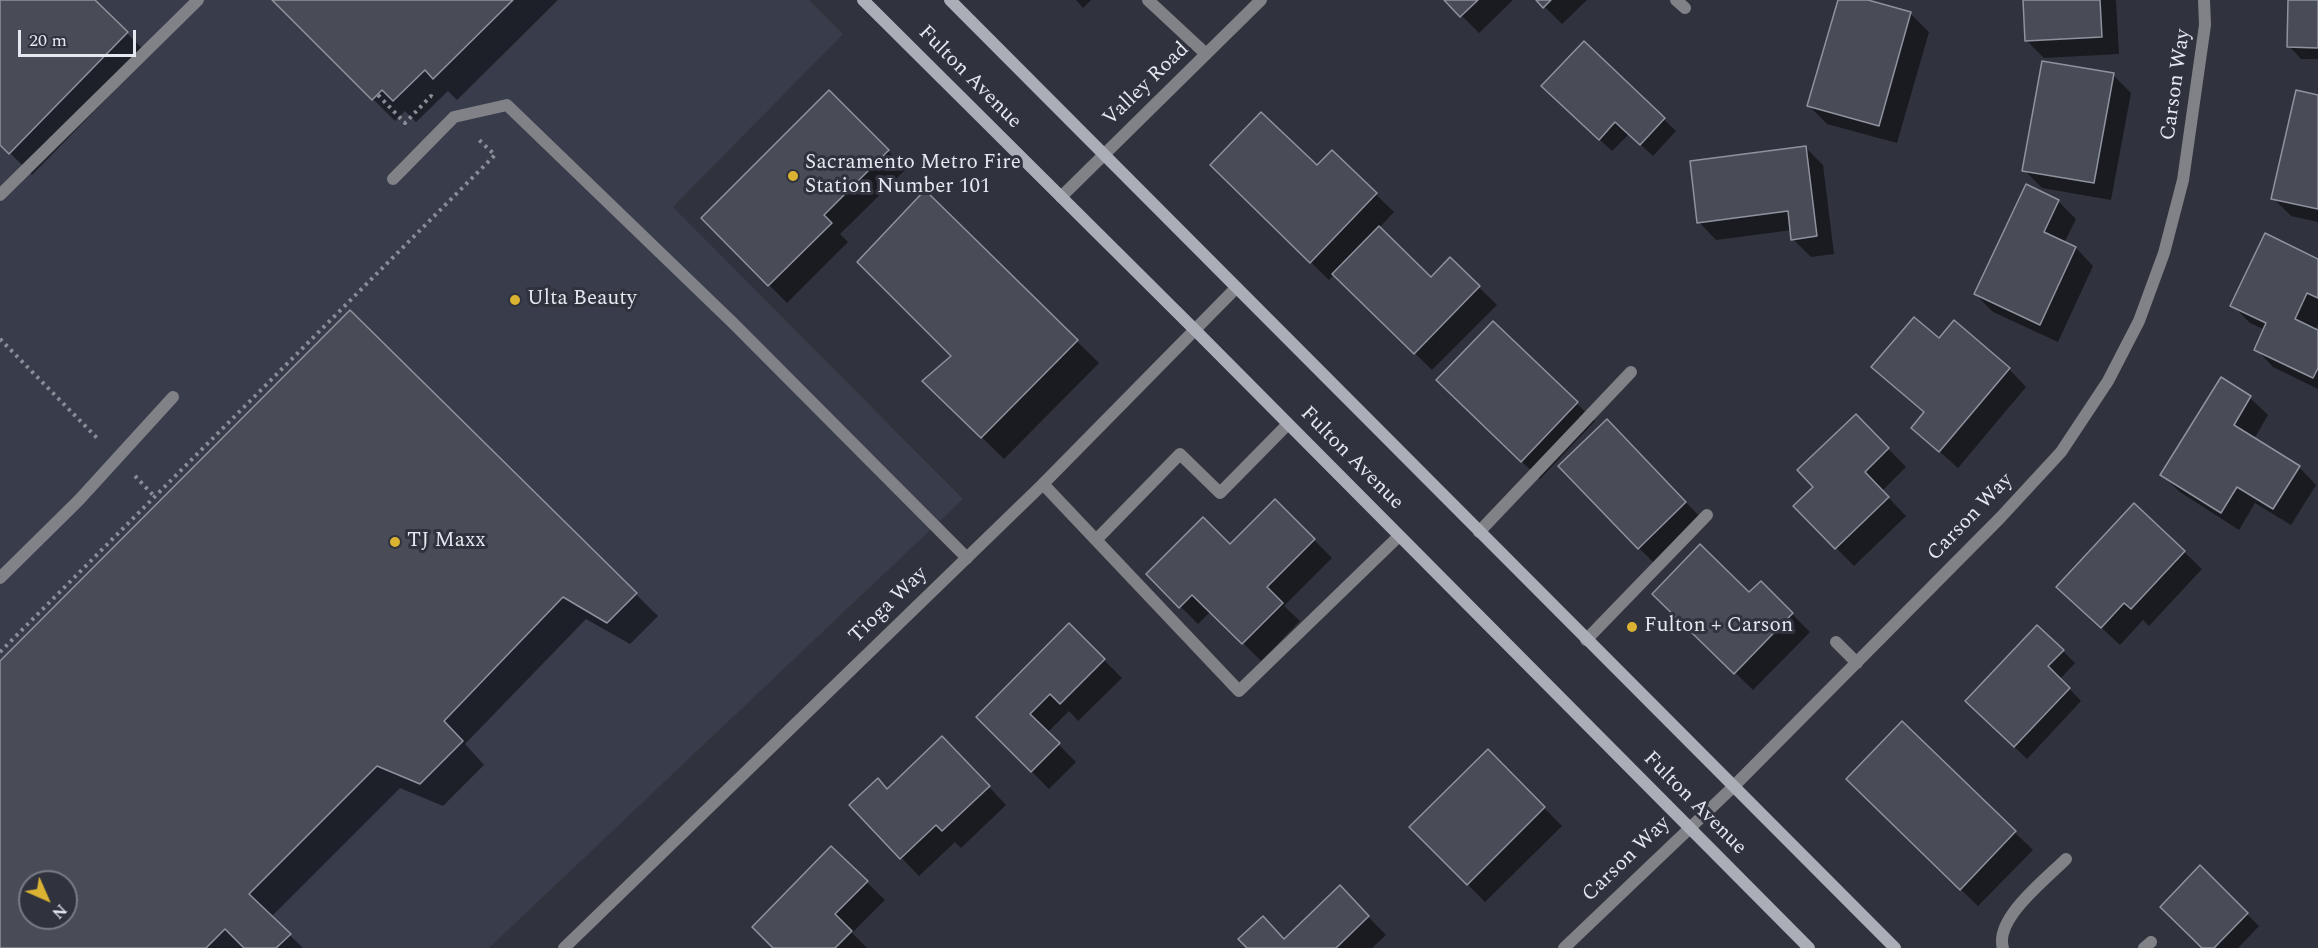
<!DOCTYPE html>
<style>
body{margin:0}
#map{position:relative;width:2318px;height:948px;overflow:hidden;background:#30333d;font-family:Spectral,serif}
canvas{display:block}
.north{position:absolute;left:18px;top:870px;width:60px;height:60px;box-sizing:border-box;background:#30333d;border:2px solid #787b84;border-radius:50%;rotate:135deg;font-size:16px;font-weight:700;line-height:24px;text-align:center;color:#e5e8ee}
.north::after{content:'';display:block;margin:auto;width:21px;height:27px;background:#dab333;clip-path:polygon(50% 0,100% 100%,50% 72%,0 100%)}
.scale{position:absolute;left:18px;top:30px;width:118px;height:27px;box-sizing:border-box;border:3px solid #e5e8ee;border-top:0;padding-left:8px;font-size:18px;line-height:21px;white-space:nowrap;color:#e5e8ee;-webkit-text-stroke:4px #30333d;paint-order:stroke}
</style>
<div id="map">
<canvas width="2318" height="948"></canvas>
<div class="north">N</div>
<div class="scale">20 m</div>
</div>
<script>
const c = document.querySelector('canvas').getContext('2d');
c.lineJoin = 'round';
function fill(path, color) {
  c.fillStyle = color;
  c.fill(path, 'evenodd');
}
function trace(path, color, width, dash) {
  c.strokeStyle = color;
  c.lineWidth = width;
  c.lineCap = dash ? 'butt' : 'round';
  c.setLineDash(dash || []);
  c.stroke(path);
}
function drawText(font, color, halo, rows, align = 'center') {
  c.font = font + ' Spectral,serif';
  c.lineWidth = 6;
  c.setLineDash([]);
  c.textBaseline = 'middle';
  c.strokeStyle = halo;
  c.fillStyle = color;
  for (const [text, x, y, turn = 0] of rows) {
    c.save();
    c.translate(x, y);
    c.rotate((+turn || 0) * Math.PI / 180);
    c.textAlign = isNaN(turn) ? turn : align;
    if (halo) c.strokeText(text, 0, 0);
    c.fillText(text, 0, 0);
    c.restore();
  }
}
const built = new Path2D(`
 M0,0H809L843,34L673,207L963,499L489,948H0ZM30,882H66V918H30Z`);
const shadow = new Path2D(`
 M0,0H93L149,55L32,175L0,143Z
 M274,0H558L457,100L448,91L416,122L405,111L395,121Z
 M1076,0H1091L1083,8Z
 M1446,0H1513L1479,33Z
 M1538,0H1587L1562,24Z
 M1839,0H1862L1911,14L1929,32L1897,143L1827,124L1809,106Z
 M2024,0H2116L2119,54L2044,58L2026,40Z
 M2290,0H2318V59H2301L2289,46Z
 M1584,43L1676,131L1653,156L1629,134L1612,151L1555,98Z
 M2113,75L2131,93L2111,200L2042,188L2024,170Z
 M829,92L906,169L840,234L848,242L787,303L703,218Z
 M2318,96V222L2291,216L2273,198Z
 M1805,147L1823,165L1834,254L1811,257L1793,239L1792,230L1716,240L1699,222Z
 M1332,152L1394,212L1379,228L1431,279L1450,259L1497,305L1432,370L1334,274L1329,280L1230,183L1317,167Z
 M925,192L1099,363L1004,459L947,403L953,356Z
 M2058,201L2076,219L2064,243L2076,248L2093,266L2058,342L1993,312L1975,294Z
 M2318,260V325L2315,330L2318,332V389L2273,367L2256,349L2265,330L2250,323L2232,305Z
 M350,312L658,616L630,644L586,619L465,744L484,765L443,806L400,788L271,917L303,948H0V663ZM30,882H66V918H30Z
 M1493,323L1595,421L1540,479L1455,398Z
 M1939,340L2009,369L2026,387L1958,468L1913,428L1925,413L1873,367Z
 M2221,379L2250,398L2268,415L2254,439L2299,467L2316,485L2291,525L2255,503L2239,530L2180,492L2162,475Z
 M1856,416L1906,467L1882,491L1906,516L1854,566L1795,506L1815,487Z
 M1625,439L1703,520L1656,565L1639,548Z
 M1275,501L1332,558L1284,606L1300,621L1261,661L1211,611L1198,624L1148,574L1230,546Z
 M2184,552L2202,569L2149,626L2143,620L2120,645L2076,604Z
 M1761,583L1810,632L1753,690L1654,594H1749Z
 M1069,625L1122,678L1078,721L1069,711L1047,733L1076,762L1049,789L978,717Z
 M2063,651L2075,663L2060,679L2081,701L2027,759L1979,713Z
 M1902,723L2033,850L1978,906L1865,797Z
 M1488,751L1562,826L1485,902L1411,827Z
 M960,756L1006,805L961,848L955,842L919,876L851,805L888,790Z
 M831,848L885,900L852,933L867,948H775Z
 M2200,868L2259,926L2238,948H2204Z
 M1340,888L1386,935L1372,948H1250L1285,940Z`);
const building = new Path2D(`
 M0,0H95L128,32L9,154L0,145Z
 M272,0H513L433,79L425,70L393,101L382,90L372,100Z
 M1444,0H1478L1460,17Z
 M1536,0H1551L1543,8Z
 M1838,0H1868L1911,12L1879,126L1807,106Z
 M2023,0H2100L2102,37L2025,41Z
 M2288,0H2318V48L2287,47Z
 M1584,41L1665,118L1640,145L1615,122L1599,140L1541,86Z
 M2042,61L2114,73L2094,183L2022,171Z
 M829,90L889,150L824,215L832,223L768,286L701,218Z
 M2296,90L2318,95V209L2271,199Z
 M1261,112L1317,165L1332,150L1377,193L1310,263L1210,165Z
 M1806,146L1817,236L1791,240L1788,211L1697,223L1690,161Z
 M2026,184L2059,200L2044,232L2076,247L2040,325L1974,294Z
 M925,190L1078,340L981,438L922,381L951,356L857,262Z
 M1379,226L1431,277L1450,257L1480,286L1414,354L1332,274Z
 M2265,233L2318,259V298L2307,293L2295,319L2318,330V368L2313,378L2254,350L2266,323L2230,306Z
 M350,310L637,593L607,623L563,597L444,721L463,741L420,784L377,766L249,894L291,934L276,948H244L225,929L206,948H0V661ZM30,882H66V918H30Z
 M1914,317L1939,338L1954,320L2010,368L1939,452L1911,428L1924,412L1871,367Z
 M1493,321L1578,402L1521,462L1436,380Z
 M2221,377L2251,396L2234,425L2300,466L2273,509L2237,487L2221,513L2160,475Z
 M1856,414L1889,448L1865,472L1889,497L1835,549L1793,506L1813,487L1797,470Z
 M1607,419L1686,502L1638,549L1558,466Z
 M1275,499L1315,539L1267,587L1283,603L1242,644L1192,595L1179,608L1146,574L1203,517L1230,544Z
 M2134,503L2185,551L2131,609L2124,603L2101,628L2056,587Z
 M1700,544L1749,592L1761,581L1793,613L1734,674L1652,594Z
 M1069,623L1105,659L1060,704L1050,694L1030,714L1060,743L1031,772L976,717Z
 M2037,625L2064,650L2048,666L2070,688L2014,747L1965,701Z
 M1902,721L2016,831L1960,890L1846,779Z
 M942,736L990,786L942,831L936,825L900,859L849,805L878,778L887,789Z
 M1488,749L1545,807L1467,885L1409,827Z
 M831,846L868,881L835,914L852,931L835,948H773L752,927Z
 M2200,865L2248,913L2214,948H2202L2160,907Z
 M1340,885L1369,916L1336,948H1247L1238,939L1263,916L1284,939Z`);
const path = new Path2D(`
 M378,95L405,123L431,96L435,99
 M0,339L98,439
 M135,476L155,497
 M0,652L495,155L478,139`);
const service = new Path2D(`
 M1148,0L1206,54
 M393,179L454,117L507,105L734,324L967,558
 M1043,484L1239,691L1399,536
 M1479,532L1631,372
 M1096,540L1180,454L1220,493L1288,424
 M0,578L79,500L173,397
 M1586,640L1707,515
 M1836,642L1857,663
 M2003,948C1994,919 2046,879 2066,859
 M2144,948L2151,942`);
const minor = new Path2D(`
 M1676,0L1685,8
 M0,195L198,0
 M1061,197L1261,0
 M564,948L1043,484L1236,288
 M1564,948L1733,787L2000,518L2061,452L2108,381L2139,321L2164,253L2183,180L2205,25L2204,0`);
const secondary = new Path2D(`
 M863,0L1195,330L1809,948
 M950,0L1895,948`);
const markers = [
 [793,176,6,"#dab333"],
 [515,300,6,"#dab333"],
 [395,542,6,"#dab333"],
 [1632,627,6,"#dab333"]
];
const streetNames = [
 ["Fulton Avenue",969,78,45],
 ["Valley Road",1147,85,-44],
 ["Carson Way",2177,85,-82],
 ["Fulton Avenue",1351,459,45],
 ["Carson Way",1971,518,-46],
 ["Tioga Way",889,606,-44],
 ["Fulton Avenue",1694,804,45],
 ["Carson Way",1627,860,-44]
];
const poiNames = [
 ["Sacramento Metro Fire",805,164],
 ["Station Number 101",805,188],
 ["Ulta Beauty",527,300],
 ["TJ Maxx",407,542],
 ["Fulton + Carson",1644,627]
];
fill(built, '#383c4b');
fill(shadow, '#0007');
fill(building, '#494c57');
trace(building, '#8f939f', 1.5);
trace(path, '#8a8d95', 4, [3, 4.5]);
trace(service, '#808287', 12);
trace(minor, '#808287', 12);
trace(secondary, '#abaeb6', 12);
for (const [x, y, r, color] of markers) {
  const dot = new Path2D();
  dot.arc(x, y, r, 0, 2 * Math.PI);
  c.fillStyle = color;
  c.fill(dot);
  trace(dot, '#30333d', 2);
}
drawText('21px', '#e5e8ee', '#30333d', streetNames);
drawText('21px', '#e5e8ee', '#30333d', poiNames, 'left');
</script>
